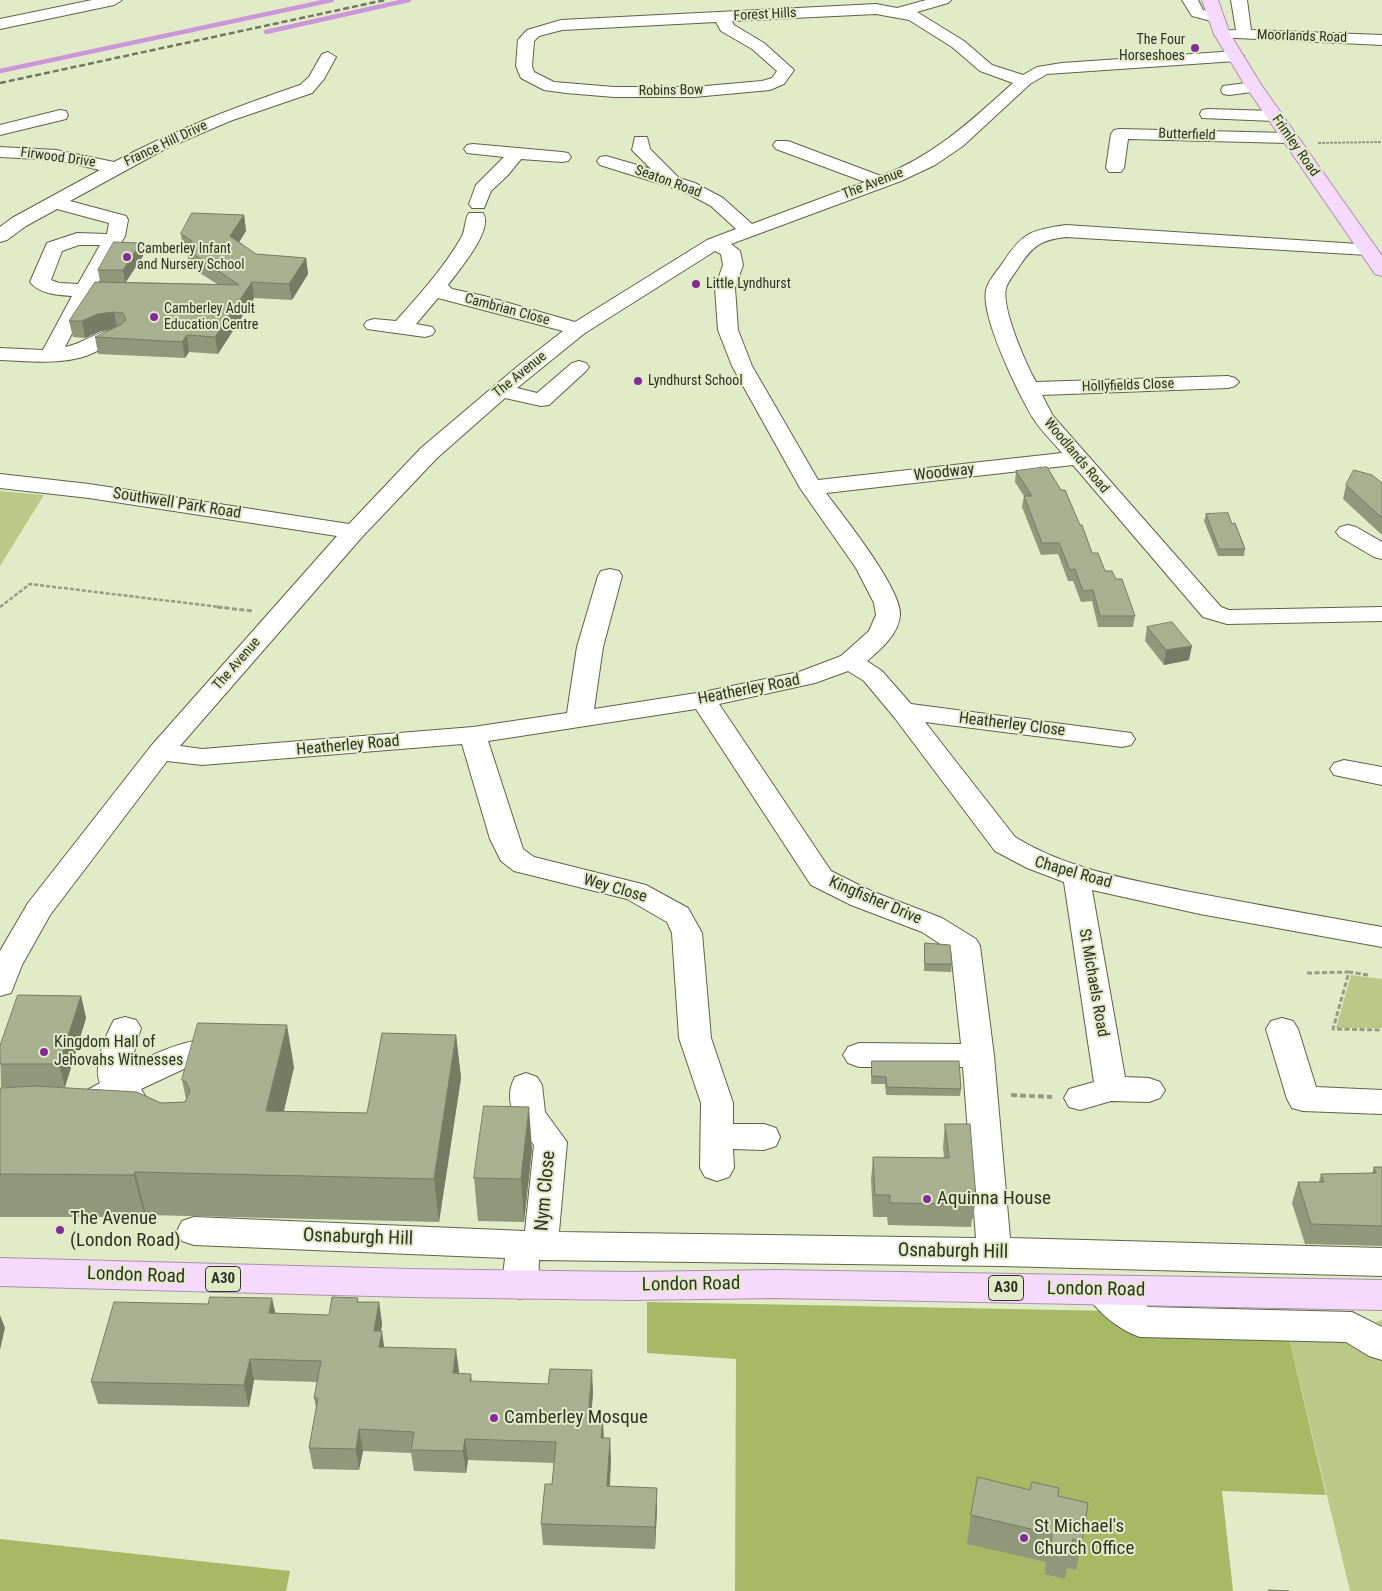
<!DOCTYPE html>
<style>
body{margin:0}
canvas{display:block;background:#e2ebc8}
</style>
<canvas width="1382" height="1591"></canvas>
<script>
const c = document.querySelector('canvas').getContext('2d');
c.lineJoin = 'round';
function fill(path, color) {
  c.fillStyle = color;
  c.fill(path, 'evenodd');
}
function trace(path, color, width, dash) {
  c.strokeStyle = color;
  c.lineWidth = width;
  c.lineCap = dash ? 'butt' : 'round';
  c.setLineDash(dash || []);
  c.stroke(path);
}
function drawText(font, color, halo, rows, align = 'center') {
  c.font = font + ' "Roboto Condensed",sans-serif';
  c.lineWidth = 4;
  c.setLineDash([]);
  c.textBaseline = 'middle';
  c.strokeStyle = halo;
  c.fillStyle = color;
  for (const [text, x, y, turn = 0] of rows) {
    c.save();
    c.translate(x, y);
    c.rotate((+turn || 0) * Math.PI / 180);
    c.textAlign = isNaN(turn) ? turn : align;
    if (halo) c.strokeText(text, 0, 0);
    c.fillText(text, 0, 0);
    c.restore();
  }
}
const green = new Path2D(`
 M0,491L44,495L0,566Z
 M1351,975L1382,979V1028H1336Z
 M1382,1320V1591H1350L1287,1330L1346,1332Z`);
const forest = new Path2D(`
 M647,1302L1113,1311L1287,1330L1326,1495L1222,1491L1233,1591H735L736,1359L647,1353Z
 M0,1539L290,1571L286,1591H0Z`);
const stream = new Path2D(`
 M266,32L409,0
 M0,71L332,0`);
const pathFar3 = new Path2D(`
 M1318,143L1382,142`);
const pathFar2 = new Path2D(`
 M0,607L30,584L228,608`);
const pathFar1 = new Path2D(`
 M217,607L253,611
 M1307,973L1349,972
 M1368,975L1349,972L1333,1029L1382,1030`);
const path = new Path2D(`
 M1011,1095L1052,1097`);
const minor = new Path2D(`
 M92,0H122L114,5L0,29V19Z
 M926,0H951L948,3L917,12L964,41L992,65L1023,75L1037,67L1062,63L1236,51L1244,56L1236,61L1047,74L1030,84L963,146L935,165L901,181L731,244L740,251L743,265L735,288L738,330L752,366L818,480L1062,453C1053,442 1041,431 1033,418C1020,396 977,311 987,287C990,278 999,269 1004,261C1023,232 1032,230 1066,225L1374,245L1377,249L1374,253L1367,255L1066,237C1041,240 1034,245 1020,265C1016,272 1008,281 1006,288C1001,308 1026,364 1036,382L1228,376L1235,378L1239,382L1235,386L1228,388L1042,395L1053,416L1221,607L1229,610L1382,607V621L1227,624L1203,617L1073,465L826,493C843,516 902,589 900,615C899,634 880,650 867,661L882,671L911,704L1131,733L1135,739L1131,745L1122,747L925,722L1015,837C1065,868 1123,878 1180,890C1247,903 1315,915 1382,927V947L1200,914L1092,890L1125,1077L1149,1078L1160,1082L1165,1090L1160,1098L1149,1102L1111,1101L1080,1110L1069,1107L1064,1098L1069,1089L1094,1082L1064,882L1027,868L995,851L894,717L864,681L848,671L815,683L719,704L831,871L871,891L942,918L976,939L980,946L994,1056L1010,1238L1382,1248V1276L1001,1266L539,1260L538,1285L532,1295L520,1299L508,1295L502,1285L505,1258L194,1245L182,1241L177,1231L182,1221L194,1217L525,1231L534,1145C519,1126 501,1102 515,1077L526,1073L537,1077L542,1085L545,1112L567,1142L559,1232L976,1238L963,1067H859L848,1063L843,1055L848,1047L859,1043L961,1044L951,951L922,932L851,905L811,885L696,709L488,741L523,849L534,857L646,885L688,908L702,933L711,1038L733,1103V1124H764L776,1128L780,1137L776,1146L764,1150L733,1149L734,1168L729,1177L717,1181L705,1177L700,1168L701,1103L679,1038L672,933L667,922L627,899L514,871L501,861L490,839L462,744L202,765L167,761L50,915L22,965L11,993L0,996V951L28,903L151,746L337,536L89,498L0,488V474L89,484L349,524L421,448L518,366L563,331L438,298L416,324L432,327L435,331L432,335L425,337L367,329L364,325L367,321L374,319L396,321C419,295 443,269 461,238C466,230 464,220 469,213H483C494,230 459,270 448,285L452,289L484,296L575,322L707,240L736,229L711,206L683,191L600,165L597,161L600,157L606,156L651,169L632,150L635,137H647L650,149L679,178L695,183L723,198L752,224L865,182L776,149L773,145L776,141H788L881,176C934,156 972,120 1013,83L980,71L952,47L909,20L876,14L732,21L734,25L764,43L794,70L784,84L770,90L694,97H614L566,93L544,90L521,78L516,66L518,40L527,30L561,20L876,4L897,8ZM716,22L721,31L752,49L777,71L772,78L762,81L694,87H614L554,82L534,72L532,66L534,41L539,36L562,30ZM715,251L721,254L723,265L715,288L718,330L732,366L800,488L856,568L874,603L876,615L869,631L841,656L799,672L703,692L594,709L603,647L622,576L619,571L610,569L601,571L598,576L577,647L567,713L473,727L202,749L180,746L362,537L437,458L505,398L541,406L549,405L586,371L589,367L586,363L579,361L572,363L537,393L517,388L585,333Z
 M1182,0H1198L1203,10L1220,14L1223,17L1215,22L1192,16Z
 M1231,0H1247L1251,30L1382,35V45L1216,37L1214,34L1216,31L1236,30Z
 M328,52L336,57L324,79L312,93L230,121L165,149L70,201L126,216L128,220L125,236L97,285L108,287L111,291L108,295L91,296L65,347C85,344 103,325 125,331L128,335L125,339C111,343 99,351 86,356C58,365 28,361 0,360V348L43,350L72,296C58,295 39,294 30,282L47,243L77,233L107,234L109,223L57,209L26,226L7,240L0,242V227L12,218L100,170L56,160L0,157V147L56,150L114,162C174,130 236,107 300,85L309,77L322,54ZM79,245H100L78,284L59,283L51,280L62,251Z
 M1254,82L1260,83L1262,87L1260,91L1229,95L1223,94L1221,90L1223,86Z
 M1208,109L1274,111L1280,112L1282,116L1280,120L1274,121L1202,118L1200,114L1202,110Z
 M60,110L66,111L68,115L66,119L0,135V125Z
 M1120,129L1289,133L1295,134L1298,138L1295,142L1289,143L1128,139L1124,168L1121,172H1109L1106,168L1111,134L1114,130Z
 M473,144L562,152L568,153L571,157L568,161L562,162L521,159L508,175L491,191L484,208H472L469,204L476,185L504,157L467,153L464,149L467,145Z
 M1348,525L1356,527L1382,542V559L1374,557L1340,537L1336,532L1340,527Z
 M1344,760L1382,767V785L1334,775L1330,769L1334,763Z
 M125,1017L136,1020L141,1028L130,1066C153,1054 197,1033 223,1041L228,1049L223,1057L188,1067L141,1089L147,1099L142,1108L131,1111L116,1104L82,1120L71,1117L66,1108L71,1099L100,1083C93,1067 105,1036 114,1020Z
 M1282,1018L1293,1021L1298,1029L1316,1087L1382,1090V1114L1303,1111L1292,1108L1287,1099L1266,1029L1271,1021Z
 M1102,1276L1114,1280L1148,1307L1352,1312L1382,1327V1360L1369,1356L1346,1342L1140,1337C1119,1330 1094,1310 1084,1290L1090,1280Z`);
const major = new Path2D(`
 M1202,0H1218L1230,34L1262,86L1382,256V276L1375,274L1246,87L1214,34Z
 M0,1258L409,1269L631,1272L775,1270L1382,1280V1310L775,1298L631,1300L409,1297L0,1286Z`);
const rail = new Path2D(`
 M0,83L385,0`);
const wall = new Path2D(`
 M244,215L246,231L239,242L256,254L306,258L308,274L292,300L254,298L218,354L189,352L185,358L98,354L95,337L113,329L101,331L85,338L73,337L69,321L100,282L98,270L141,243L143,256L126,282L217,284L189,266L187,252L183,249L181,234Z
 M1016,471L1092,553L1105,571L1116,579L1135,616L1133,627H1098L1092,601L1081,602L1073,581H1068L1058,554L1041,555L1022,507L1024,496L1015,482Z
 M1382,483V535L1343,499L1346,485Z
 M1206,514L1232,524L1245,549L1244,556H1218L1204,521Z
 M1147,627L1189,660L1164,665L1145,641Z
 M925,943L952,964L951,972L924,971Z
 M81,996L86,1018L65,1087H44L161,1103L185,1102L186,1099L182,1080L294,1067L284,1111L367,1113L456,1035L461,1078L439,1222L146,1215L145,1217H0V1088L26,1087H1L0,1046Z
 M872,1061L961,1089L960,1096L886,1095L885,1084H871Z
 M945,1124L976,1197L973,1219H972L971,1227L888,1225L887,1217H873L871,1180L873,1157L944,1158L943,1147Z
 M532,1149L524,1222L478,1221L474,1178Z
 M1374,1167H1382V1246L1305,1244L1292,1203L1298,1182H1319L1321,1174L1372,1173Z
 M359,1302H379L382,1324L381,1331L384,1347L459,1371L458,1374H471L472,1382L593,1392L591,1419L603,1438L611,1459L610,1486L657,1509L655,1549L543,1545L541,1524L552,1484L554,1463L468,1460L466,1473L414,1471L411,1453L363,1451L359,1470L313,1469L309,1448L316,1408L314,1398L317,1382L254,1380L249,1407L98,1404L91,1382L275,1313L329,1315Z
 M1058,1496L1082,1542L1076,1570L1067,1568L1065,1579L1045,1574L1046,1562L967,1544L971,1515Z`);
const shadedWall = new Path2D(`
 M244,215L246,231L233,252L230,236Z
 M141,243L143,256L125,283L123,270Z
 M306,258L308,274L292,300L289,284Z
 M252,282L254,298L218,354L215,337Z
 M114,312L117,328L101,331L85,338L82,321L98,314Z
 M187,335L189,352L185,358L182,342Z
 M1192,646L1189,660L1164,665L1166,650Z
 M81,996L86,1018L65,1087L59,1064Z
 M287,1025L294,1067L274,1153L266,1111Z
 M456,1035L461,1078L439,1222L434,1179Z
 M529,1107L532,1149L524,1222L521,1179Z
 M135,1172L146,1215L145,1217L134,1175Z
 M272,1298L277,1320L269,1313Z
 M379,1302L382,1324L377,1353L374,1331Z
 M0,1315L5,1328L0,1350Z
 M382,1331L385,1353L379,1347Z
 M456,1349L459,1371L455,1395L453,1373Z
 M250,1359L254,1380L249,1407L244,1385Z
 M592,1370L593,1392L589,1440L588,1419Z
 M603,1419L604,1441L601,1438Z
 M359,1429L363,1451L359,1470L356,1449Z
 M610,1438L611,1459L608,1507L607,1486Z
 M465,1439L468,1460L466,1473L463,1451Z
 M657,1488V1509L655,1549V1527Z`);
const building = new Path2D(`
 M192,213L244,215L230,236L256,254L306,258L289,284L252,282L215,337L187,335L182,342L95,337L122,324L126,320L123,313L114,312L98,314L82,321H69L95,282L239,285L187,250L192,241L181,234Z
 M114,242L141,243L123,270H98Z
 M1047,467L1061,490H1065L1080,525H1082L1092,553H1098L1105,571H1112L1116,579H1122L1135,616H1100L1093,590L1083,591L1075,569L1070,570L1059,543H1042L1024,496H1032L1016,471Z
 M1354,470L1372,475L1382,483V518L1346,485Z
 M1228,513L1232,524L1235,523L1245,549H1219L1206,514Z
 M1172,622L1192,646L1166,650L1147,627Z
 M925,943L950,945L952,964H925Z
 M18,995L81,996L59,1064H0V1046Z
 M198,1023L287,1025L266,1111L367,1113L382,1033L456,1035L434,1179L135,1172L134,1175L0,1174V1088L35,1086L137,1092L161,1103L185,1102L190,1091L186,1082L182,1080Z
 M872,1061H959L961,1089L887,1087L886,1077L872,1076Z
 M484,1106L529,1107L521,1179L474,1178Z
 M945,1124H970L976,1197H973L974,1204L890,1203V1195H875L873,1157L949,1158Z
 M1374,1167H1382V1226L1311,1224L1298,1182H1324L1321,1174L1376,1173Z
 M210,1297L272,1298L269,1313L329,1315L332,1297L358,1298L357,1302H379L374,1331H382L379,1347L456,1349L453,1373L471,1374L470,1381L548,1384L550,1369L592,1370L588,1419H603L601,1438H610L607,1486L657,1488L655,1527L541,1524L545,1484H552L556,1442L465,1439L463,1451L411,1450L414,1432L359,1429L356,1449L309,1448L318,1398H314L321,1361L250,1359L244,1385L91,1382L114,1302L208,1304Z
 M978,1477L1030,1490L1032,1482L1059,1488L1058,1496L1088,1503L1082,1542L1073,1539L1071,1551L1051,1546L1052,1534L971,1515Z
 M1269,1590L1289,1591H1269Z`);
const markers = [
 [1195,48,5,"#832c99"],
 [127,257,5,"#832c99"],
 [696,284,5,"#832c99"],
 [154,317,5,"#832c99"],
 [638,381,5,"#832c99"],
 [44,1052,5,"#832c99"],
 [927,1199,5,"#832c99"],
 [60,1230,5,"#832c99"],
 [494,1418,5,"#832c99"],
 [1024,1538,5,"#832c99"]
];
const farStreetnames = [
 ["Forest Hills",765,15,-3],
 ["Moorlands Road",1302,37,2],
 ["Robins Bow",671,91,-1],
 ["Butterfield",1187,135,2],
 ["France Hill Drive",166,144,-25],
 ["Frimley Road",1295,146,55],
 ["Firwood Drive",58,158,8],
 ["Seaton Road",668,182,20],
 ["The Avenue",873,184,-21],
 ["Cambrian Close",507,310,15],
 ["The Avenue",520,375,-39],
 ["Hollyfields Close",1128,386,-2],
 ["Woodlands Road",1076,456,50],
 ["The Avenue",237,664,-49]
];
const farPoinames = [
 ["The Four",1185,40,"right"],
 ["Horseshoes",1185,56,"right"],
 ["Camberley Infant",137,249],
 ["and Nursery School",137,265],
 ["Little Lyndhurst",706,284],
 ["Camberley Adult",164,309],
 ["Education Centre",164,325],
 ["Lyndhurst School",648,381]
];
const shields = [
 [223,1279,35],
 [1006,1288,35]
];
const shieldNames = [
 ["A30",223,1279],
 ["A30",1006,1288]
];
const streetNames = [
 ["Woodway",944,473,-6],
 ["Southwell Park Road",177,504,9],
 ["Heatherley Road",749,690,-11],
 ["Heatherley Close",1012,725,7],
 ["Heatherley Road",348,746,-5],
 ["Chapel Road",1073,873,16],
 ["Wey Close",615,889,16],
 ["Kingfisher Drive",875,901,23],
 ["St Michaels Road",1093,983,80]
];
const poiNames = [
 ["Kingdom Hall of",54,1043],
 ["Jehovahs Witnesses",54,1061]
];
const nearStreetnames = [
 ["Nym Close",546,1191,-85],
 ["Osnaburgh Hill",358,1238,2],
 ["Osnaburgh Hill",953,1252,1],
 ["London Road",136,1276,2],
 ["London Road",691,1285,-1],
 ["London Road",1096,1290,1]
];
const nearPoinames = [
 ["Aquinna House",937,1199],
 ["The Avenue",70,1219],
 ["(London Road)",70,1241],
 ["Camberley Mosque",504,1418],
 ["St Michael's",1034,1527],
 ["Church Office",1034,1549]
];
fill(green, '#bac987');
fill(forest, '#a7b965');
trace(stream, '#ca95d9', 4.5);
trace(minor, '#5d6445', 2);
trace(major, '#ab8fb0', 2);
trace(pathFar3, '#969c83', 2, [3, 1]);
trace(pathFar2, '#969c83', 2.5, [4, 2]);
trace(pathFar1, '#969c83', 3, [5, 2.5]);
trace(path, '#969c83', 4, [6, 3]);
fill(minor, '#fff');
fill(major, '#f5dafd');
trace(rail, '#707660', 2.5, [6, 3]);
fill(wall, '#90977b');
fill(shadedWall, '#767b64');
fill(building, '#a8b08f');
trace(building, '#767b64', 1);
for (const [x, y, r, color] of markers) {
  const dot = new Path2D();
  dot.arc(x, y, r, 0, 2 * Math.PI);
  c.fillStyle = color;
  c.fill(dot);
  trace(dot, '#e2ebc8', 2);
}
drawText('14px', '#2e3124', '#e2ebc8', farStreetnames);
drawText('14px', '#2e3124', '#e2ebc8', farPoinames, 'left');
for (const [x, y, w] of shields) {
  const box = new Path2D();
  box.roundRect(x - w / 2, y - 12.5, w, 25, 4);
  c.fillStyle = '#e2ebc8';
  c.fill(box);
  trace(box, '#2e3124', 1);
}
drawText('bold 15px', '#2e3124', null, shieldNames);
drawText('16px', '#2e3124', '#e2ebc8', streetNames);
drawText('16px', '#2e3124', '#e2ebc8', poiNames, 'left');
drawText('19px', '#2e3124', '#e2ebc8', nearStreetnames);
drawText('19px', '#2e3124', '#e2ebc8', nearPoinames, 'left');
</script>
